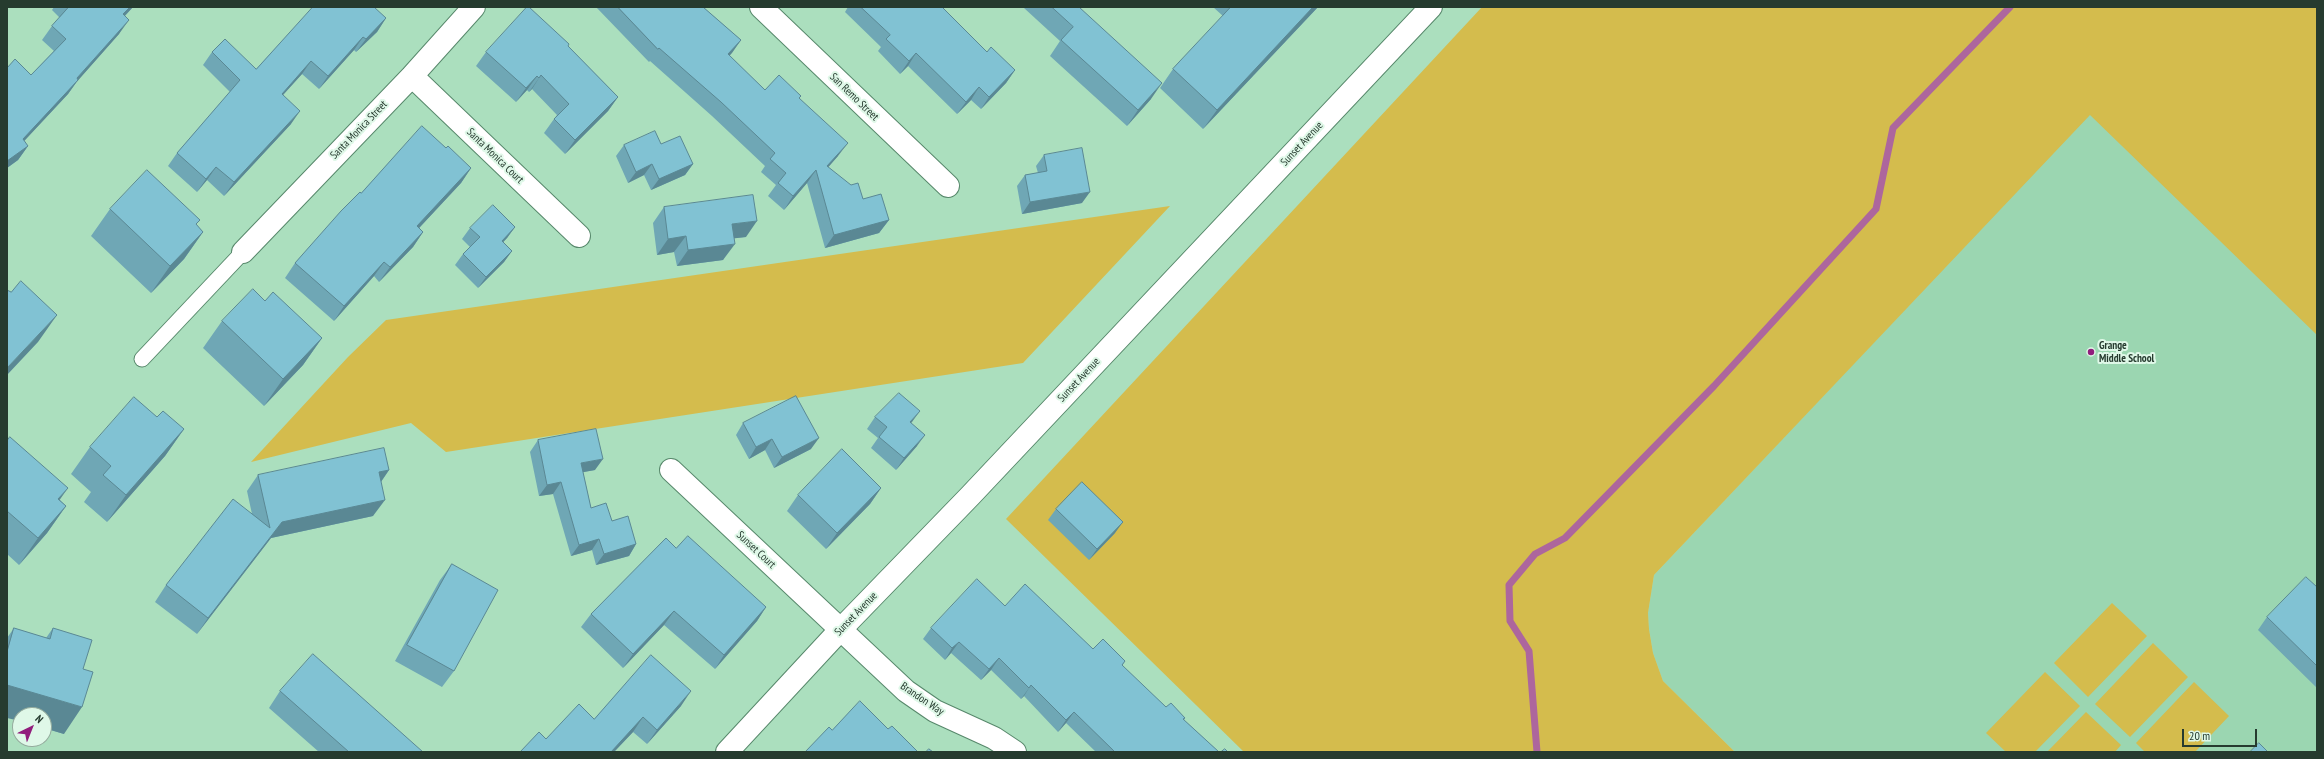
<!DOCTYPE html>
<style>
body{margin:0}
#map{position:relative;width:2324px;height:759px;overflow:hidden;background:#abdfbe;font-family:"PT Sans Narrow",sans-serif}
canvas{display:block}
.frame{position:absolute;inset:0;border:8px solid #263b2f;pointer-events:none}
.north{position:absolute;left:12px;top:707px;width:40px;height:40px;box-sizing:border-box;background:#dff8e8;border:1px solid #95ac9e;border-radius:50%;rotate:43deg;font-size:11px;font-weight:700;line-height:16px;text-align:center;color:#263b2f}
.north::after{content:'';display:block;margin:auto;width:14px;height:18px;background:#911d7c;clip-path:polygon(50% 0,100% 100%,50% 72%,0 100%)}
.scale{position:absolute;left:2182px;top:729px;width:75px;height:18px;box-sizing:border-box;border:2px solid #263b2f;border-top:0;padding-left:5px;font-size:12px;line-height:14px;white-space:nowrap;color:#263b2f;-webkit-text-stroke:3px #dff8e8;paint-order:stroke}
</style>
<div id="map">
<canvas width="2324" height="759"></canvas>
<div class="frame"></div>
<div class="north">N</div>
<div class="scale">20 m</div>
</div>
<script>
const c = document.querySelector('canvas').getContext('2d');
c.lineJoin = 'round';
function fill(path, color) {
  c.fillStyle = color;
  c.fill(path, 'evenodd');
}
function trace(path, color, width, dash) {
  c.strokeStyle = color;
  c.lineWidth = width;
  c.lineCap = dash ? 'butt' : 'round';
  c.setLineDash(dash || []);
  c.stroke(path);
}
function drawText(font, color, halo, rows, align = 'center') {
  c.font = font + ' "PT Sans Narrow",sans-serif';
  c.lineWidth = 4;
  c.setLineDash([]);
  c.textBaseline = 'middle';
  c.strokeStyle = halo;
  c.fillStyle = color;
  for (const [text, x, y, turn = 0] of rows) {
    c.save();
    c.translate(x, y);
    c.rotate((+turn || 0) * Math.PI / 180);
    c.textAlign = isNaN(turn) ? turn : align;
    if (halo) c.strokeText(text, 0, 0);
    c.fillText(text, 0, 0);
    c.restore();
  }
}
const built = new Path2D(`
 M2317,7V752H1735L1663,681L1653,653L1649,629L1648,613L1654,575L2089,114Z`);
const green = new Path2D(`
 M1482,7H2317V335L2090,115L1654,575L1648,613L1649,629L1653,653L1663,681L1735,752H1244L1006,519Z
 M1170,206L1023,363L446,452L411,423L251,462L348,357L386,320Z
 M2112,603L2147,636L2088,697L2054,663Z
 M2153,643L2188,677L2130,737L2095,704Z
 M2045,672L2080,706L2035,752H2006L1986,733Z
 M2194,682L2229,716L2195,752H2145L2136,743Z
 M2086,712L2121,745L2115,752H2047Z`);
const stream = new Path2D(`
 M1537,752L1529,651L1510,621L1509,585L1535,554L1565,538L1714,386L1876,209L1893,128L2010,7`);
const lane = new Path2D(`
 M142,359L243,252`);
const street = new Path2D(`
 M761,7L948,186
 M412,76L579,236
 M243,252L412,76L474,7
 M671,470L906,691L935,711L994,738L1015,752`);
const secondary = new Path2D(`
 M727,752L841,629L970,496L1431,7`);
const wall = new Path2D(`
 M54,7H133L125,16L119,34L78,80L68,94L24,141L28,146L18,160L7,168V68L31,75L54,51L42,40L52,26L60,18L52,10Z
 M596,7H703L741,40L729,56L765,90L799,99L838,156L828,167L863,199L889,220L879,233L825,248L807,183L784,210L768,196L776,185L761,172L765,166L712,116L650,61L649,62Z
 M848,7H942L987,52L1015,70L1006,83L981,109L971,100L957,114L908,66L900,74L878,51L881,47L845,12Z
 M1025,7H1079L1151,99L1127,126L1050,56L1060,41L1024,8Z
 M1213,7H1318L1203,129L1160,88L1173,69L1223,16Z
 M386,18L377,32L356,52L354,50L319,89L302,74L283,95L291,124L224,196L207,180L197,192L168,166L177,153L230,92L203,65L212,52L256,69Z
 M568,46L618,97L608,111L565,154L544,133L554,119L557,115L532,89L529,92L527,90L516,102L476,66L486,52Z
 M661,144L693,164L685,175L651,190L644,175L628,183L616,156L624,145Z
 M446,148L471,168L461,183L419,228L423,232L413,247L379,282L374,276L334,321L285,278L295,263L361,193Z
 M1044,155L1082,203L1022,214L1017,186L1025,175L1038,173L1036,166Z
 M664,207L746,237L734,238L723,260L677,266L674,252L657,255L653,223Z
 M110,209L196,225L203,232L184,259L151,293L91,236Z
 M515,227L507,238L503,242L512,251L504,262L478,288L455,265L463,254L470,247L462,239L470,228Z
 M265,301L322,338L303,365L264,406L203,348L222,321Z
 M157,417L184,429L165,456L107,522L84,502L91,492L71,474L90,447Z
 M875,417L911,423L917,446L896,470L871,448L878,438L867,429Z
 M743,423L811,449L774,468L765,450L749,459L736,435Z
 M538,440L595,470L583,472L591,508L612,521L636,544L629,556L596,565L592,550L571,556L553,494L539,496L530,452Z
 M7,441L60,500L66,506L47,533L19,565L7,554Z
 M389,470L381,482L373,516L271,538L197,634L155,602L166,585L252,514L247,491L258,475Z
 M881,488L870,504L826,549L787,511L798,495Z
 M1056,509L1115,533L1089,560L1048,520Z
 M676,548L766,607L757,621L715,669L664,625L623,668L581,627L591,614Z
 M452,564L454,671L442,687L395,661L440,580Z
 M2317,587V688L2258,630L2267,617Z
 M1005,606L1093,649L1125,661L1122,666L1166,707L1185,718L1184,720L1219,752H1096L1066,723L1058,732L1024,696L1021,699L991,670L981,680L951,653L945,660L923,639L931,628Z
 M14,628L46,638L53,628L64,734L44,728V715L7,718V638Z
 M280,691L423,752H319L269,708Z
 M681,706L647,744L633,732L614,752H520L594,719Z`);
const shadedWall = new Path2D(`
 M130,7H133L113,28L123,14Z
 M1313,7H1318L1203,129L1217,110Z
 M386,18L377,32L356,52L366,39Z
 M129,20L119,34L74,85L78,80L68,94L13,153L23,139Z
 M363,37L354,50L319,89L328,76Z
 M741,40L732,53L718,68L728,54Z
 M916,53L908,66L900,74L909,61Z
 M311,61L302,74L272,107L282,94Z
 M1015,70L1006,83L981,109L989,97Z
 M541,75L532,89L529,92L539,78Z
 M537,76L527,90L516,102L526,88Z
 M1162,83L1151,99L1127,126L1138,110Z
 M979,87L971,100L957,114L966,102Z
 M618,97L608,111L565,154L575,140Z
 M300,111L291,124L224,196L234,182Z
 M848,143L838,156L818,179L827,166Z
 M28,146L18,160L7,168V161Z
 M652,164L644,175L628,183L636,172Z
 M693,164L685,175L651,190L659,179Z
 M216,167L207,180L197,192L206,179Z
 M471,168L461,183L407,241L417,226Z
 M816,170L807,183L784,210L793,196Z
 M1090,192L1082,203L1022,214L1030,202Z
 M889,220L879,233L825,248L834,235Z
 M757,221L746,237L720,240L732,224Z
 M515,227L507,238L494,252L502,241Z
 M203,232L184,259L151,293L170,266Z
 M423,232L413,247L379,282L390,267Z
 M686,236L674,252L657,255L668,239Z
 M735,244L723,260L677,266L688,250Z
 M512,251L504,262L478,288L486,277Z
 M384,262L374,276L334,321L344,306Z
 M57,315L38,342L7,375V368Z
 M322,338L303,365L264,406L283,379Z
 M920,411L912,422L902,433L910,422Z
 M184,429L165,456L107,522L126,495Z
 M925,435L917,446L896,470L904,458Z
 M819,438L811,449L774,468L782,457Z
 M772,439L765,450L749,459L756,447Z
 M603,459L595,470L573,474L581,463Z
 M389,470L378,486L379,472Z
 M561,482L553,494L539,496L547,485Z
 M68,488L49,515L58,499Z
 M881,488L870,504L826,549L837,533Z
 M385,500L373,516L271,538L197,634L208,618L282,522Z
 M66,506L47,533L19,565L38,538Z
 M1123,522L1115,533L1089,560L1097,549Z
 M599,539L592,550L571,556L579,545Z
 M636,544L629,556L596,565L604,554Z
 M766,607L757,621L715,669L724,655Z
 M674,611L664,625L623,668L633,654Z
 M959,642L951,653L945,660L952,648Z
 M999,658L991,670L981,680L989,669Z
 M7,685L82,707L64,734L44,728V715H20V721L7,718Z
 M1031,685L1024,696L1021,699L1029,688Z
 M691,691L681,706L647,744L657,730Z
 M1074,712L1066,723L1058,732L1066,720Z
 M643,717L633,732L614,752H611Z`);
const building = new Path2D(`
 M69,7H130L123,14L129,20L77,78L78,80L23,139L28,146L7,161V68L15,59L31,75L66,39L52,26Z
 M313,7H374L386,18L366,39L363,37L328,76L311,61L282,94L300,111L234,182L216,167L206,179L177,153L240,80L212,52L225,39L256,69Z
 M527,7H529L569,44L568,46L618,97L575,140L554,119L569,104L541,75L539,78L537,76L526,88L486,52Z
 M618,7H703L741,40L728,54L765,90L779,75L801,96L799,98L848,143L827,166L851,185L858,183L863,199L881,194L889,220L834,235L816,170L793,196L778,183L786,173L770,159L775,153L721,102L659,48L658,49Z
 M861,7H942L987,52L991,47L1015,70L989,97L979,87L966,102L916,53L909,61L886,39L890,35Z
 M1052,7H1079L1162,83L1138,110L1061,40L1073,27Z
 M1231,7H1313L1217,110L1173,69Z
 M422,126L446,148L448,146L471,168L417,226L423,232L390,267L384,262L344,306L295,263L341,211L360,192L361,193Z
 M655,131L661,144L680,136L693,164L659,179L652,164L636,172L624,145Z
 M1082,148L1090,192L1030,202L1025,175L1047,171L1044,155Z
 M147,170L200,220L196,224L203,232L170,266L110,209Z
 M753,195L757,221L732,224L735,244L688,250L686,236L668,239L664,207Z
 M493,205L515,227L502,241L512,251L486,277L463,254L480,237L470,228Z
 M21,281L57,315L7,368V290L11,292Z
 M253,289L265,301L273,292L322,338L283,379L222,321Z
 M899,393L920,411L910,422L925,435L904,458L879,437L887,427L875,417Z
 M796,396L819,438L782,457L772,439L756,447L743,423Z
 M134,397L157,417L163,411L184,429L126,495L103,475L111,466L90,447Z
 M596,429L603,459L581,463L591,508L606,503L612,521L628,516L636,544L604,554L599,539L579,545L561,482L547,485L538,440Z
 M10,437L68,488L58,499L66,506L38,538L7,511V441Z
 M384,448L389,470L379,472L385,500L282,522L208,618L166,585L233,499L270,528L258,475Z
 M842,449L881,488L837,533L798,495Z
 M1082,482L1123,522L1097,549L1056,509Z
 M688,536L766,607L724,655L674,611L633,654L591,614L666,538L676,548Z
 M452,564L498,590L454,671L407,645Z
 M2306,577L2317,587V666L2267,617Z
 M977,579L1005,606L1025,584L1093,649L1103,639L1125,661L1122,665L1166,707L1171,703L1185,718L1183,719L1219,752H1113L1114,751L1074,712L1066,720L1031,685L1029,688L999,658L989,669L959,642L952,648L931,628Z
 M14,628L50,639L53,628L92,640L83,669L93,672L82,707L7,685V652Z
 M313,654L423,752H349L280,691Z
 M651,655L691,691L657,730L643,717L611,752H520L539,732L546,739L579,704L594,719Z
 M860,701L888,729L892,726L918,752H805L829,727L832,730Z
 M2259,743L2268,752H2250Z
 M929,749L933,752H926Z
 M1225,749L1228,752H1221Z`);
const markers = [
 [2091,352,4,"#911d7c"]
];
const streetNames = [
 ["San Remo Street",854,97,44],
 ["Santa Monica Street",359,130,-46],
 ["Sunset Avenue",1302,144,-47],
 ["Santa Monica Court",495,156,44],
 ["Sunset Avenue",1079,380,-47],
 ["Sunset Court",756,550,43],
 ["Sunset Avenue",856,614,-46],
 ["Brandon Way",922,699,34]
];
const poiNames = [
 ["Grange",2099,346],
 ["Middle School",2099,359]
];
fill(built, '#9bd6b1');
fill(green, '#d4bc4d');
trace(stream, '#ad669d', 7);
trace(lane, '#57886b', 17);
trace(street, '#57886b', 24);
trace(secondary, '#57886b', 24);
trace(lane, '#fff', 15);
trace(street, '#fff', 22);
trace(secondary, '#fff', 22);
fill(wall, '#6fa7b5');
fill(shadedWall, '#5a8894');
fill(building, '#81c2d3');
trace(building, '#5a8894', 1);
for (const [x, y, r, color] of markers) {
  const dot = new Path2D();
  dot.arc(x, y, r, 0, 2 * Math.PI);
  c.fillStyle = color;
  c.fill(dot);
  trace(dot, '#dff8e8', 1.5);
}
drawText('11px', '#263b2f', '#dff8e8', streetNames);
drawText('bold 11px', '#263b2f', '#dff8e8', poiNames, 'left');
</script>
